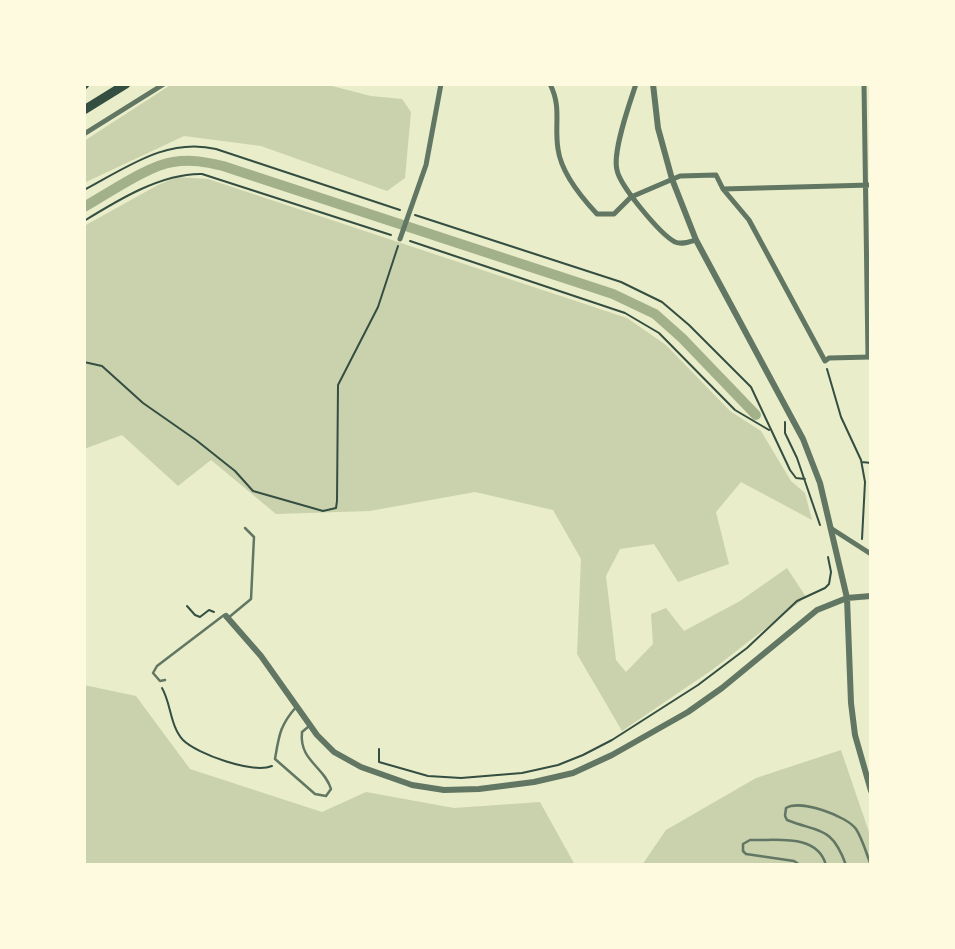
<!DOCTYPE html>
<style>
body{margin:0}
#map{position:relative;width:955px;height:949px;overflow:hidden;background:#e9edc9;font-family:"PT Serif",serif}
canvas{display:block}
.frame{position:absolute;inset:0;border:86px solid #fefae0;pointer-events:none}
</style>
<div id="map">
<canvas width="955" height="949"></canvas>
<div class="frame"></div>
</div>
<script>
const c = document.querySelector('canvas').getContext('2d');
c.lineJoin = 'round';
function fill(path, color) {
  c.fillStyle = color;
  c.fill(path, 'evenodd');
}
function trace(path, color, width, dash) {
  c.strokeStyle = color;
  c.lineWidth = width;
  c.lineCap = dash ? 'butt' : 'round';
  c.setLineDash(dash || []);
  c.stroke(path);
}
const green = new Path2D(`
 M172,84H332V86L371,96L402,99L411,112L405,178L387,191L261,146L184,136L84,183V141Z
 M177,177L208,179L627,318L666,345L730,411L761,431L791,481L805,493L812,520L741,482L716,512L729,564L678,582L654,544L620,549L606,576L616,660L626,672L653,644L651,614L666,608L684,631L740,601L787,568L806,597L712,670L622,731L577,654L581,559L553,510L475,492L370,511L276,514L211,460L178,486L122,435L84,449V226L158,185Z
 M84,685L136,696L190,769L322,812L366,792L454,808L540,802L575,865H84Z
 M841,750L871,838V865H642L666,830L756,778Z`);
const canal = new Path2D(`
 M84,207C107,194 149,165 173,162C191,159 206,162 223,166L613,294L655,314L682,338L756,415`);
const path = new Path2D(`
 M84,190C126,168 167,137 216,149L400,210
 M415,215L621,282L662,302L689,325L751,387L790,470L796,478L805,479
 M84,221C118,200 162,173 202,174L391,235
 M410,241L625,313L659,333L735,410L769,430
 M84,362L102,366L143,403L196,440L235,471L253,491L323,511L336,508L337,501L338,385L378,307L398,246
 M827,369L841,417L861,460L865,482L862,539
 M785,422V433L797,458L820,525
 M862,462L871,463
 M187,606L195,615L200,617L209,610L214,612
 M162,688C171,703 170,726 183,740C197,754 253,774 272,766
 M379,749V762L428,776L461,778L522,773L558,765L583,755L612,740L698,685L747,648L797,601L825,588L829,584L831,572L828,557`);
const service = new Path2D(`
 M228,618L251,599L254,537L245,528
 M165,680L160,681L153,673L157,666L224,615
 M297,706C280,725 279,735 275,759L315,794L326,796L331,789C324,766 299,761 302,732L308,727
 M800,865L794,861L746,854L743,851V844L750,840C777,841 817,833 826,865
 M846,865C832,826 820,833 787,820L785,816L786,808C800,799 847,816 856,829C863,840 866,853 871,865`);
const minor = new Path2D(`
 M550,84C562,108 554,124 558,149C561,172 581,197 597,214H614L631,197L680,176L716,175L723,189L749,220L825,361L829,358L871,357
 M636,84C630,102 612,152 617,170C620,186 660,234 675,242C682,245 689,242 696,240
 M864,84L868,357
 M84,134L164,84
 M723,189L871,185
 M400,239L426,165L441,84
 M832,529L871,554`);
const tertiary = new Path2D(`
 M653,84L658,128L672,179L696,240L803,439L820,483L847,598L851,703L855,735L871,791
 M226,616L261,656L317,735L334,752L361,767L412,785L444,790L479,789L534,782L573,773L612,755L688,712L722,688L817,610L847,598L871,596`);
const motorway = new Path2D(`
 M84,85L85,84
 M84,110L126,84`);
fill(green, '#cad2ad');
trace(canal, '#a3b18a', 10);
trace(path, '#344e41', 2);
trace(service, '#617663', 2.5);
trace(minor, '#617663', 5);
trace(tertiary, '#617663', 6);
trace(motorway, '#344e41', 9);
</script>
